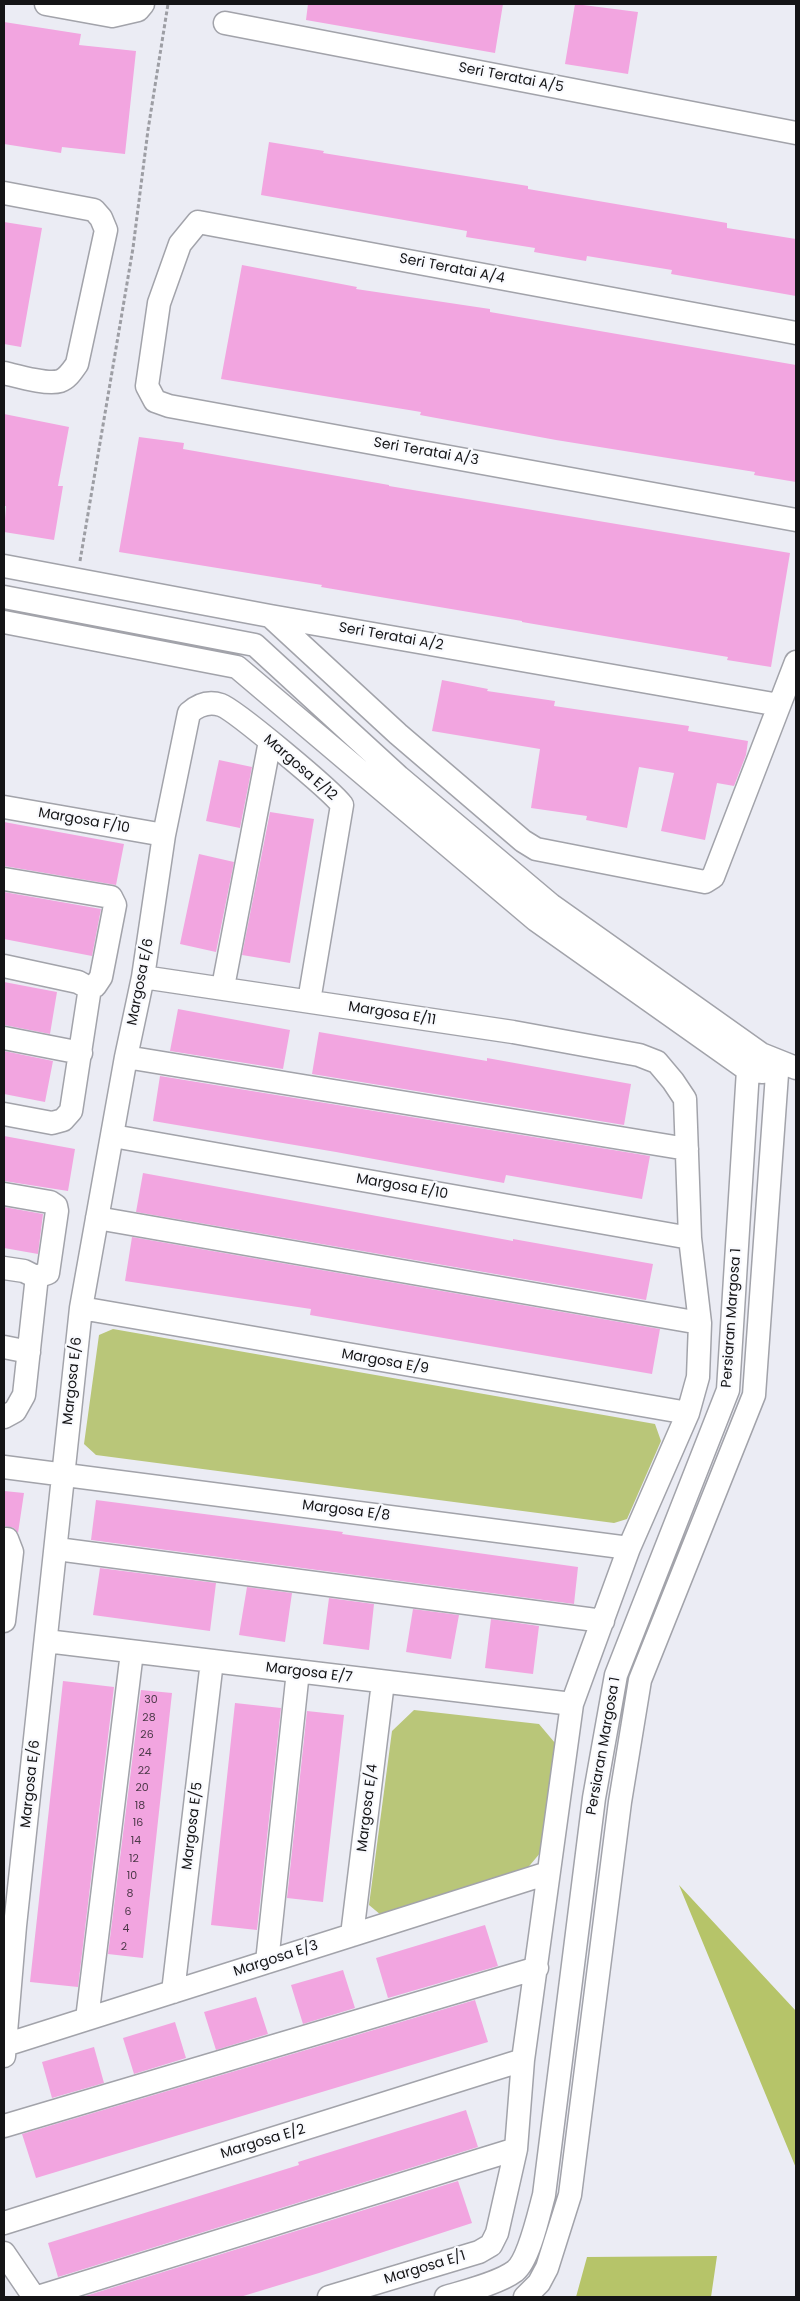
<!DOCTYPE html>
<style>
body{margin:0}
#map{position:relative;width:800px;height:2301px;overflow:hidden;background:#ebecf4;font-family:Poppins,sans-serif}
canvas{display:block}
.frame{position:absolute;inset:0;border:5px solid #141416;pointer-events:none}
</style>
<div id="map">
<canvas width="800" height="2301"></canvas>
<div class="frame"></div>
</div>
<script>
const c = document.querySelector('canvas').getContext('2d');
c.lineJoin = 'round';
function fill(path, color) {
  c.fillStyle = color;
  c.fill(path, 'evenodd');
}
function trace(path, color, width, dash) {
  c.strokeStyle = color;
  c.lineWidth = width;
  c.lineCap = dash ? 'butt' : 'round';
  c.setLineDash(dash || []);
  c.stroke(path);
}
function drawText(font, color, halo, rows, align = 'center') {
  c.font = font + ' Poppins,sans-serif';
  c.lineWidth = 4.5;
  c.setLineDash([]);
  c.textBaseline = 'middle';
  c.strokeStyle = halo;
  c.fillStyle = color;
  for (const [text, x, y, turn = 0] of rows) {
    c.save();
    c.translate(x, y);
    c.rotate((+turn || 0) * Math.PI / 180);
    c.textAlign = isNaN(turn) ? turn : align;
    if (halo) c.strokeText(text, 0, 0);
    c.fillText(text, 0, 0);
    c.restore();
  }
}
const green = new Path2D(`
 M113,1329L655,1424L661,1441L627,1519L614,1523L96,1455L84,1444L99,1335Z
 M414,1710L539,1724L555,1743L541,1852L525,1871L381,1915L369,1905L392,1731Z`);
const forest = new Path2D(`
 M679,1885L796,2011V2168Z
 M717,2256L711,2297H576L587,2257Z`);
const building = new Path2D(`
 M308,4H503L495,53L306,20Z
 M575,4L638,12L628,74L565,64Z
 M4,22L81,34L79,45L136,51L125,154L62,147L61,153L4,144Z
 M269,142L324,151L323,153L528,186V189L727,223V228L796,239V296L671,274L672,270L587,256L586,261L534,252L535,248L466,237L467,231L261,195Z
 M4,222L42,228L21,347L4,344Z
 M242,265L357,287L356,289L490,309V312L796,365V482L754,475L755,472L556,440L420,415L421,412L221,379Z
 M4,414L69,427L58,486H63L54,540L4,532L6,506H4Z
 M139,437L184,443L183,449L389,485V486L790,553L771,667L727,660L728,657L522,622V621L321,587L322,585L119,552Z
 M442,680L488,689L487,691L555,701L554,706L689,726L688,731L748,741L746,755L734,786L717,783L705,840L661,831L674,773L639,767L627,828L586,820L587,816L531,808L540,749L432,731Z
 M219,760L252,767L240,828L206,821Z
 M270,812L314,819L290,963L242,955Z
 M4,822L124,844L116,885L4,866Z
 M199,854L234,862L216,952L180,944Z
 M4,892L101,909L92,956L4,939Z
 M4,982L57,992L50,1034L4,1025Z
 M178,1009L290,1030L283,1069L170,1051Z
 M319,1032L487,1061V1058L631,1084L624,1125L312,1074Z
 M4,1051L53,1061L45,1102L4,1094Z
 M160,1076L650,1156L642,1199L506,1175L504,1183L336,1152L153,1121Z
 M4,1136L75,1149L68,1191L4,1181Z
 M143,1173L513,1241V1239L653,1264L646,1300L136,1212Z
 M4,1207L43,1214L38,1254L4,1248Z
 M132,1237L660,1329L652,1374L310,1315L311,1309L125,1281Z
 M4,1491L24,1493L18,1533L14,1528L4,1526Z
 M96,1500L343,1532L342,1534L578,1567L574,1604L91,1540Z
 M100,1568L216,1583L210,1631L93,1615Z
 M247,1587L292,1593L285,1642L239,1635Z
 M329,1598L374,1604L369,1650L323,1644Z
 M413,1609L459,1615L451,1659L406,1652Z
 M491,1619L539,1626L533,1674L485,1668Z
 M63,1681L114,1687L78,1987L30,1982Z
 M141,1690L172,1693L143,1958L108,1954Z
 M235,1703L281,1708L257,1930L211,1925Z
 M307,1711L344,1715L323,1902L287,1898Z
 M485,1925L498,1966L388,1998L376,1958Z
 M343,1970L355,2008L303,2024L291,1985Z
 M256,1997L268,2034L216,2050L204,2012Z
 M475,2000L488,2042L36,2178L22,2134Z
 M175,2022L186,2058L134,2074L123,2038Z
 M94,2047L104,2083L52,2098L42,2062Z
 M466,2110L478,2147L58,2277L48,2243L299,2165L298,2162Z
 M458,2181L472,2223L319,2273L240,2297H82Z`);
const path = new Path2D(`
 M80,561L133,248L148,130L168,4`);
const minor = new Path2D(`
 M46,4L112,16L138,10L143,4
 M225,23L796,133
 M4,193L94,210L101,218L106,230L77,364C72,371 68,378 60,381C47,385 17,376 4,373
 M796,333L198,222L180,244L159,303L147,386L155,401L169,406L796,520
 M4,566L270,616L779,705
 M4,597L255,645L399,777L551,905L761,1054L796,1068
 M270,616L398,734L523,841L536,849L705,882L713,877L796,662
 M4,622L237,667L536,920L748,1070L763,1072
 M4,807L164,835
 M4,879L111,897L115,905L101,977L95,986L89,988
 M4,966L78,982L89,988V994L71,1111L63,1120L52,1123L4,1114
 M143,977L513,1032L639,1055L657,1062L673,1081L685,1099L690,1238L700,1323L698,1377L688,1413L629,1548L572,1704L523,2060L516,2149L497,2233L491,2245L479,2252L329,2297
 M223,987L270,741
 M4,1038L81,1053
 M126,1057L687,1149
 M113,1136L690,1238
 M4,1194L50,1202L56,1206L57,1211L48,1273L36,1277
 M97,1218L700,1323
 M4,1268L24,1271L36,1277V1285L24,1395L15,1411L4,1417
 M81,1308L688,1413
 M4,1347L29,1352
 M4,1467L629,1548
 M4,1539H7L12,1552L4,1621
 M57,1549L603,1621
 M46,1641L572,1704
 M352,1935L383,1682
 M267,1962L298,1671
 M173,1992L212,1661
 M87,2019L132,1652
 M5,2045L548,1873
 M4,2056L15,1926L81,1308L126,1057L143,977L164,835L189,713C198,705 209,701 221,705C235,710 332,791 342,805L309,1001
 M4,2126L537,1968
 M4,2223L523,2060
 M4,2253L34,2297
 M38,2297L516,2149
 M446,2297C466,2291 499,2283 515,2271C529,2260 539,2213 544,2195L594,1798L616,1675L728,1390L748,1070
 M525,2297L539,2283L547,2268L570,2195L620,1802L640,1680L754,1395L777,1074`);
const numberNames = [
 ["30",151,1700],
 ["28",149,1718],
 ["26",147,1735],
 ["24",145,1753],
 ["22",144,1771],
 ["20",142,1788],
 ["18",140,1806],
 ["16",138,1823],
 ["14",136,1841],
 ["12",134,1859],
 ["10",132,1876],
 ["8",130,1894],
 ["6",128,1912],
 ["4",126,1929],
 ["2",124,1947]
];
const streetNames = [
 ["Seri Teratai A/5",511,78,11],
 ["Seri Teratai A/4",452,269,11],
 ["Seri Teratai A/3",426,452,10],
 ["Seri Teratai A/2",391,637,10],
 ["Margosa E/12",300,768,41],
 ["Margosa F/10",84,821,10],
 ["Margosa E/6",141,982,-79],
 ["Margosa E/11",392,1014,9],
 ["Margosa E/10",402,1187,10],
 ["Persiaran Margosa 1",732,1318,-86],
 ["Margosa E/9",385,1362,10],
 ["Margosa E/6",73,1381,-84],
 ["Margosa E/8",346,1511,7],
 ["Margosa E/7",309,1673,7],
 ["Persiaran Margosa 1",604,1746,-80],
 ["Margosa E/6",31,1784,-84],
 ["Margosa E/4",368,1808,-83],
 ["Margosa E/5",193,1826,-83],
 ["Margosa E/3",276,1959,-18],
 ["Margosa E/2",263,2142,-17],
 ["Margosa E/1",425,2268,-17]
];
fill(green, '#b9c679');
fill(forest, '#b6c469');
fill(building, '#f2a5e0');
trace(minor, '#a2a3aa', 25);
trace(path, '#9d9ea4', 3, [4, 2.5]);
trace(minor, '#fff', 22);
drawText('11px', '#4c3848', null, numberNames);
drawText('14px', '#141416', '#f9fafe', streetNames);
</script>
